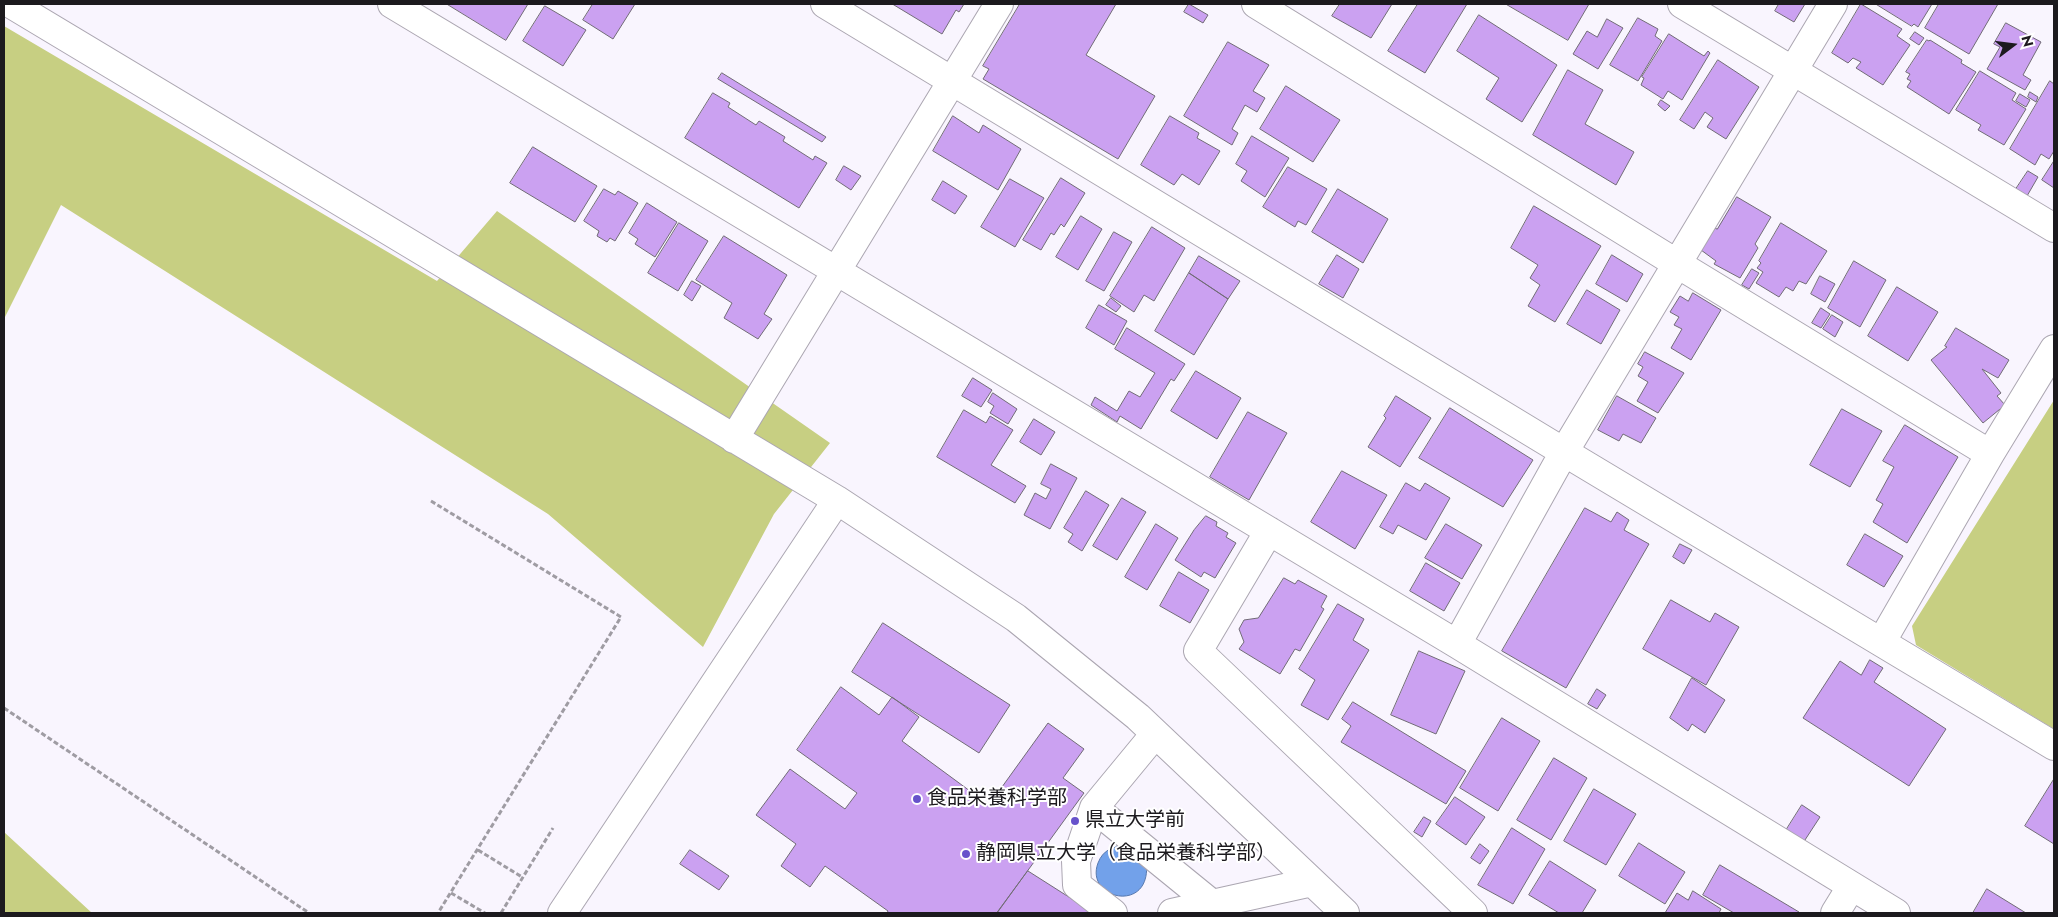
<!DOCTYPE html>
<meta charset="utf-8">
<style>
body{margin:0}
#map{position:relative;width:2058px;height:917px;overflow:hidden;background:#f9f5fe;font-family:Jost,sans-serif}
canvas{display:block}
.frame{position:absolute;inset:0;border:5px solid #1c1a1e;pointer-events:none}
.north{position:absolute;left:1988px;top:20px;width:50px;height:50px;-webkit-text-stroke:4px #fff;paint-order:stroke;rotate:75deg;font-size:14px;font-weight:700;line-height:20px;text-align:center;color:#1c1a1e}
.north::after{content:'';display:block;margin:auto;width:18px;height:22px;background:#1c1a1e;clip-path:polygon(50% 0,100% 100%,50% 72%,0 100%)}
</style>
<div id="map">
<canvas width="2058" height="917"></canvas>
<div class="frame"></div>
<div class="north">N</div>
</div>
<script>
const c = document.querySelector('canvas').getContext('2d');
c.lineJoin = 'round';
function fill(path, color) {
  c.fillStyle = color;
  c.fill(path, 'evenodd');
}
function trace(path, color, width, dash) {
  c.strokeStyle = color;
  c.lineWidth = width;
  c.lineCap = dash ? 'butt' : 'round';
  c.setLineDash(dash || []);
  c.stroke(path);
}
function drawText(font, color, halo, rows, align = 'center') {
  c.font = font + ' Jost,"Noto Sans JP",sans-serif';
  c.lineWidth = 4;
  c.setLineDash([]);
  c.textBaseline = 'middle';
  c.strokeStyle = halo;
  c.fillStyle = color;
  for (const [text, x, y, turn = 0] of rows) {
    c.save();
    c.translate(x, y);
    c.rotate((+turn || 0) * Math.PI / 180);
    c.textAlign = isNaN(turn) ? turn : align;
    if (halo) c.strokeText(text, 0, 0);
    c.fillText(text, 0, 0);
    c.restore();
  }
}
const green = new Path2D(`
 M4,26L437,281L497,211L830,443L774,514L703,647L548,514L61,205L4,319Z
 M2054,400V729L1916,645L1912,626Z
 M4,832L92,913H4Z`);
const water = new Path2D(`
 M1125,845L1146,860C1154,915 1084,900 1098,863C1103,850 1112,847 1125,845Z`);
const building = new Path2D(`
 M447,4H528L506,40Z
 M593,4H635L613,39L583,20Z
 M895,4H964L959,12L956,10L942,34L894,5Z
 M1020,4H1116L1086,55L1155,96L1118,159L983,79L989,69L983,66Z
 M1189,4L1208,15L1203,23L1184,12Z
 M1340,4H1392L1371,38L1332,16Z
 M1418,4H1467L1425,73L1388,51Z
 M1506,4H1589L1568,40Z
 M1779,4H1805L1794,22L1775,11Z
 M1861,4L1902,29L1897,36L1910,45L1883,85L1856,68L1861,62L1853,58L1848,63L1832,53Z
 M1876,4H1932L1918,27L1914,24L1912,26Z
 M1939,4H1998L1969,54L1925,28Z
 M545,6L586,30L563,66L523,41Z
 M1479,15L1557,65L1522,122L1486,99L1499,78L1457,51Z
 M1638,18L1658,29L1655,36L1662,41L1638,81L1610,65Z
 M1607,19L1623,28L1598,69L1573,54L1587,31L1597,37Z
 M2006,23L2041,42L2023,75L2031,80L2025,90L1987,69L2000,47L1994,44Z
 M1915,32L1924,38L1919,45L1910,39Z
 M1669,34L1704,56L1708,51L1710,53L1682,100L1668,91L1663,99L1641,85L1644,78L1642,77Z
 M1927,40L1929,41L1930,40L1962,60L1961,63L1976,72L1949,114L1907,87L1911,81L1907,79L1910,74L1906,72Z
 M1228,42L1269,65L1253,91L1265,98L1257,112L1245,105L1232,129L1238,133L1232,145L1184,116Z
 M1718,60L1759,87L1726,139L1707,127L1713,118L1705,112L1694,129L1680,120Z
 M1568,70L1603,90L1585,124L1634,152L1616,185L1533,135Z
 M1980,71L2016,93L2012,100L2026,109L2004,145L1978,130L1981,125L1956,110Z
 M722,73L826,137L822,142L718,79Z
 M2050,81L2054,84V151L2049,159L2041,154L2035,165L2010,149Z
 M1286,86L1340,120L1313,162L1260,129Z
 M2030,92L2038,97L2036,102L2028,97Z
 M713,93L730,103L728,107L756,125L759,121L785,137L783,141L813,160L815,156L827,163L799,208L685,138Z
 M2020,94L2030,100L2026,107L2016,101Z
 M1661,100L1670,106L1665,111L1658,105Z
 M953,116L979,133L983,125L1021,149L998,190L933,151Z
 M1170,116L1199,133L1197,138L1220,151L1199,185L1182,174L1174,185L1141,165Z
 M1252,136L1289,158L1265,197L1241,181L1247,171L1236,164Z
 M533,147L597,186L575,222L510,183Z
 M2054,161V188L2042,180Z
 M844,166L861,176L851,190L836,180Z
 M1288,167L1327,189L1306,225L1298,221L1295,227L1263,207Z
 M2028,171L2038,177L2027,196L2016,189Z
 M1061,178L1085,193L1064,227L1061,224L1054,235L1051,233L1041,250L1023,240Z
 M1010,179L1044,198L1015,247L981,227Z
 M943,181L967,196L955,214L932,200Z
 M604,189L615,195L618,191L638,203L615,241L610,238L607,242L597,236L599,231L584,221Z
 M1338,189L1388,219L1363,263L1312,232Z
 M1737,197L1771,217L1755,244L1758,248L1740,278L1714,264L1716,261L1701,250L1714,228L1717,229Z
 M647,203L677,222L655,257L635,244L638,239L629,233Z
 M1534,206L1601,246L1555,322L1528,306L1540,285L1530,278L1538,265L1511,248Z
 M1081,216L1102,229L1078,270L1056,257Z
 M679,223L708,241L678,291L648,273Z
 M1781,223L1827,251L1806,284L1799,281L1793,291L1786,287L1779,297L1756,283L1763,272L1757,268L1761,263L1759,261Z
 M1152,227L1185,248L1154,301L1144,295L1134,312L1110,296Z
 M1114,232L1132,242L1104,291L1086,281Z
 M724,236L787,275L764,314L772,319L758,339L724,318L732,303L696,280Z
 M1337,255L1359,269L1343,298L1319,284Z
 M1612,255L1643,274L1627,302L1596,284Z
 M1199,256L1240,281L1228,299L1189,273Z
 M1854,261L1886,280L1860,327L1828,308Z
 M1752,269L1759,273L1749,289L1742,285Z
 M1189,273L1228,299L1194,355L1155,331Z
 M1820,276L1835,284L1825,302L1811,294Z
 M692,281L701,286L692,301L684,295Z
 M1897,287L1938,312L1908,361L1868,336Z
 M1587,290L1620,310L1601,344L1567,324Z
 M1693,293L1721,310L1691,360L1671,348L1682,329L1674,325L1679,317L1670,312L1680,296L1688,301Z
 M1111,298L1121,306L1116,312L1106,305Z
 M1099,305L1127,321L1114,345L1086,328Z
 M1821,308L1830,314L1821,328L1812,323Z
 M1832,315L1843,322L1835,337L1823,329Z
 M1127,328L1185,364L1174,381L1171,379L1141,429L1120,416L1117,422L1091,405L1095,397L1117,411L1129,391L1140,397L1155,373L1115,349Z
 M1956,328L2009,360L1998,378L1982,369L2001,393L1997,396L2005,405L1983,423L1931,360L1947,347L1945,346Z
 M1645,352L1684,373L1658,413L1637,401L1648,382L1638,376L1643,367L1638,364Z
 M1196,371L1241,398L1217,439L1171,411Z
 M973,378L992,390L981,407L962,396Z
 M993,393L1017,409L1008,424L990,413L994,406L988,402Z
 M1396,396L1431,418L1400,467L1368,447L1386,418L1384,416Z
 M1617,396L1656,418L1641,443L1623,434L1619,441L1598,430Z
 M1450,408L1533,460L1503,507L1419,458Z
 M1842,409L1882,431L1850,487L1810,465Z
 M964,410L986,423L990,416L1013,430L991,465L1026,486L1015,503L937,457Z
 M1248,412L1287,433L1249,500L1210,477Z
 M1034,419L1055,432L1041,455L1020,442Z
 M1905,425L1958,457L1907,543L1873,522L1883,504L1876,500L1894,467L1883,461Z
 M1051,464L1077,478L1050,529L1024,515L1035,493L1046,499L1051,489L1041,484Z
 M1342,471L1387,495L1355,549L1311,522Z
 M1406,483L1420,491L1425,483L1450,498L1426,540L1398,525L1393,534L1380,527Z
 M1086,491L1109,505L1082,551L1068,542L1073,534L1064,528Z
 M1122,498L1146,512L1117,560L1093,546Z
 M1585,508L1611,522L1617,512L1629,520L1624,530L1649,544L1566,688L1502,651Z
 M1206,516L1217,522L1216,526L1228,533L1226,537L1236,543L1215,578L1204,572L1201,577L1175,560L1194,530Z
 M1156,524L1178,538L1147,590L1125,577Z
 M1446,524L1482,545L1462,579L1425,558Z
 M1865,534L1903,556L1884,587L1847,565Z
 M1680,544L1692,550L1684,564L1673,557Z
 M1426,563L1460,583L1444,611L1410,591Z
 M1179,572L1209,590L1190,623L1160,606Z
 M1284,578L1295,584L1298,580L1327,596L1321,607L1324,609L1300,651L1295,649L1280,674L1239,649L1244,642L1239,629L1244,620L1258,618Z
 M1671,600L1710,622L1715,613L1739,627L1706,685L1643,649Z
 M1338,604L1364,619L1353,640L1369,650L1328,720L1301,705L1315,680L1299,669Z
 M883,623L1010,705L979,753L852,672Z
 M1419,651L1465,671L1436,734L1391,715Z
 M1870,660L1883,668L1874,682L1946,729L1909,786L1803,718L1840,661L1861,675Z
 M1692,678L1725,700L1705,733L1692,724L1688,731L1670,718Z
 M841,687L879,715L892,697L919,717L902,741L989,805L1048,723L1084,749L1063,778L1084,793L997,913H887L888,911L825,866L810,887L781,866L796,844L756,815L790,769L845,809L857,793L797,750Z
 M1597,689L1606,695L1597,709L1588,704Z
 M1353,702L1466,771L1446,804L1341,742L1351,726L1342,719Z
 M1502,718L1540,741L1498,811L1460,788Z
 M1554,758L1587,778L1551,840L1517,820Z
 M2054,779V844L2025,826Z
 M1594,789L1636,814L1606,865L1564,841Z
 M1455,797L1485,817L1466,845L1436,824Z
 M1802,805L1820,817L1803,843L1785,832Z
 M1424,817L1431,821L1422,837L1414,832Z
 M1512,828L1545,849L1513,904L1478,885Z
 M1639,843L1685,872L1665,904L1619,876Z
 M1480,844L1489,851L1480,864L1471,858Z
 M690,850L729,876L719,890L680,864Z
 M1550,861L1596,890L1582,913H1559L1529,895Z
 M1720,865L1799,912L1798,913H1734L1703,895Z
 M1028,871L1094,913H997Z
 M1987,889L2026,913H1973Z
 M1693,891L1721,909L1719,913H1665L1677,893L1688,900Z`);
const path = new Path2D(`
 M431,501L621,617L438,913
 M4,708L309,913
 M478,850L522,877
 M451,893L485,913
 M501,913L553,828`);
const minor = new Path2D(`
 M11,4L837,500L1016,618L1138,717L1345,913
 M392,4L1457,644L1896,913
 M825,4L1564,452L2054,746
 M1256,4L1676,263L1990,454
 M1682,4L2054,228
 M734,439L999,4
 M1269,531L1198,651L1473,913
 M1882,641L1990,454L2054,349
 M1457,644L1564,452L1833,4
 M1094,808L1212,904
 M562,913L837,500
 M1113,913L1077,885L1076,861L1094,808L1155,734
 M1172,913L1312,882
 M1835,913L1851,887`);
const markers = [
 [917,799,5,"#6752cb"],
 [1075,821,5,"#6752cb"],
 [966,854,5,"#6752cb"]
];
const poiNames = [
 ["食品栄養科学部",927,799],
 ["県立大学前",1085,821],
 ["静岡県立大学（食品栄養科学部）",976,854]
];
fill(green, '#c7cf82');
fill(water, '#72a1ea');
trace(water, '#5878ad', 1);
fill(building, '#cba1f1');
trace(building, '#716b76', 1);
trace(minor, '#aba6b1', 30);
trace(path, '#9f9ca3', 3, [5, 2.5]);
trace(minor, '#fff', 28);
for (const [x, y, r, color] of markers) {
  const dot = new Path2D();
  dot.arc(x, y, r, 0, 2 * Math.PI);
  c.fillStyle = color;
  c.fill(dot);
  trace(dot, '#fff', 2);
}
drawText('20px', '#1c1a1e', '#fff', poiNames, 'left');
</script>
